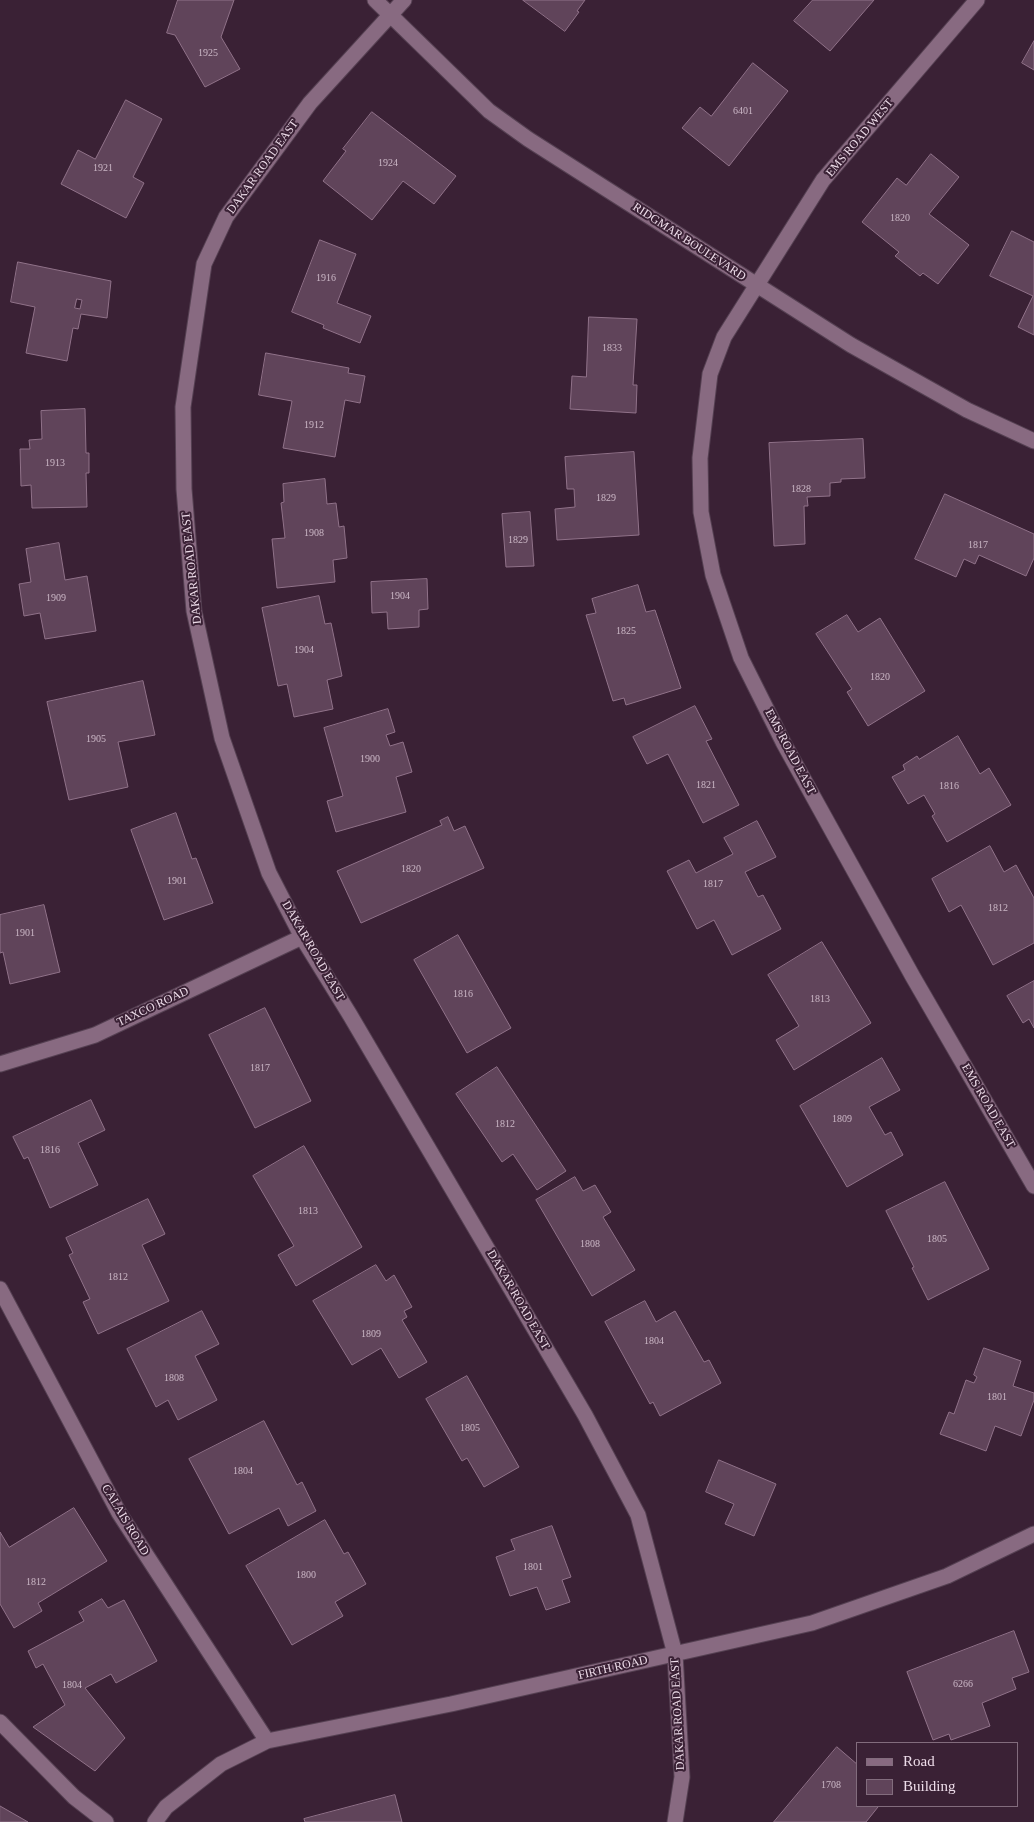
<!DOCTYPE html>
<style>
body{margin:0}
#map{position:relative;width:1034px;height:1822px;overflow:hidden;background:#3a2135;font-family:Georgia,serif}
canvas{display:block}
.legend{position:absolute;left:856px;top:1742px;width:162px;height:65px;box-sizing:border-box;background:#3a2135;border:1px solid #826c7d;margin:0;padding:6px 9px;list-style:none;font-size:15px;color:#eddce9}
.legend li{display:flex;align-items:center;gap:10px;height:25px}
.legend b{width:25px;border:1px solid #826c7d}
</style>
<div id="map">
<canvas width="1034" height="1822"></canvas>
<ul class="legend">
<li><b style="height:6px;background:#886a81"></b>Road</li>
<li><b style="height:14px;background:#60445a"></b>Building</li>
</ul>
</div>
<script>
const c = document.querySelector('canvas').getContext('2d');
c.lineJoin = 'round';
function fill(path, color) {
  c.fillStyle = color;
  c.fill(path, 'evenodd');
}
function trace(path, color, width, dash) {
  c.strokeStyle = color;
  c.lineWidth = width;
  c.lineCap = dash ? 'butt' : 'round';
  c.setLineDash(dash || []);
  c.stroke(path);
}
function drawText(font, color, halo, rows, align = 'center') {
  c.font = font + ' Georgia,serif';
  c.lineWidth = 4;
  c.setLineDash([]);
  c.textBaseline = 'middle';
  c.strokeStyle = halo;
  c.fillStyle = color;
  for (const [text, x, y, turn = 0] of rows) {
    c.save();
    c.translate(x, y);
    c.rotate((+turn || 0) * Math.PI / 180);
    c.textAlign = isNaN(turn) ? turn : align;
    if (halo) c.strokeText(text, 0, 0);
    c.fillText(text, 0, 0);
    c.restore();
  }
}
const building = new Path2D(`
 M178,0H234L221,37L240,69L205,87L175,35L167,33Z
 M523,0H585L577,11L579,12L565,31Z
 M813,0H874L830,51L794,21Z
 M1034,41V70L1022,63Z
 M753,63L788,91L729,166L682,128L700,107L711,116Z
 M126,100L162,119L133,177L144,183L126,218L61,184L78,150L95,159Z
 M372,112L456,176L434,204L403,181L372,220L323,181L346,151L343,149Z
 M931,154L959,177L929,214L969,245L938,284L923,273L920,276L895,256L899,252L862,222L897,178L906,185Z
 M1012,231L1034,242V335L1018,327L1033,296L990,276Z
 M320,240L356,254L337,303L371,316L360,343L323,328L324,325L292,312Z
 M18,262L111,281L107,318L81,314L78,329L73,328L67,361L26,353L35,307L11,302ZM77,299L82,300L80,309L75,308Z
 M589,317L637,319L633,385H637L636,413L570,409L572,376L586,377Z
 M266,353L349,368L348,373L365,376L360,403L345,400L335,457L283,448L292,401L259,395Z
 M85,409L86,453H89V473H86L87,507L32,508L31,485L21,486L20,449H30L29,440L42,439L41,411Z
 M863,439L865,478L841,479V482L830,483V496L807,497L808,506H804L805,544L774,546L769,443Z
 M634,452L639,535L557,540L555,509L575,507L574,489H567L565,457Z
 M325,479L327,504L336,503L339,527L344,526L347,558L333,560L335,582L277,588L272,539L285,538L281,503L284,502L283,484Z
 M945,494L1034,534V558L1026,576L979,555L975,564L964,559L956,577L915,559Z
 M530,512L534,566L506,567L502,514Z
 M59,543L65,580L87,576L96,631L45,639L40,613L24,616L19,584L31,582L26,549Z
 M427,579L428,609L419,610V627L388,629L387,612L372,613L371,582Z
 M638,585L646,612L655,610L681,688L626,705L624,698L613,701L586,615L596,613L592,599Z
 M319,596L325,624L331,623L342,676L327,680L333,709L294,717L287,684L278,686L262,608Z
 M847,615L858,632L880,618L925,691L868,726L847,692L852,689L816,634Z
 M143,681L155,735L118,742L128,787L69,800L47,702Z
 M695,706L712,739L706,741L739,805L703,823L668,754L647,764L633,737Z
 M388,709L395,732L386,735L390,746L403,742L412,772L396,777L406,812L336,832L327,801L343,796L324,728Z
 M958,736L980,774L989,768L1011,805L947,842L932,816L935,814L924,795L908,804L892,777L905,770L903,765L917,756L919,759Z
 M176,813L192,859L196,858L213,903L164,920L131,830Z
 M448,817L454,831L465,826L484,868L361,923L337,871L442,825L440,821Z
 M757,821L776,857L745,872L758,897L763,895L781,929L732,955L714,920L697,929L667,871L689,860L696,873L733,854L724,838Z
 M990,846L1004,872L1016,865L1034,898V943L993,965L961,905L949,912L932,879Z
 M44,905L60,972L10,984L3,952L0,953V915Z
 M458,935L511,1028L467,1053L414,960Z
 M822,942L871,1023L794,1070L776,1040L799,1026L768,975Z
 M1034,981V1028L1029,1019L1023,1023L1007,996Z
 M265,1008L311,1101L255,1128L209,1035Z
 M882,1058L900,1090L869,1107L885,1135L891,1132L903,1155L847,1187L800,1106Z
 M497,1067L566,1171L537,1190L513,1154L502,1162L456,1094Z
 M91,1100L105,1130L78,1143L98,1185L50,1208L28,1157L24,1159L13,1137Z
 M304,1146L362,1247L296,1286L278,1255L294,1246L253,1176Z
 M575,1177L583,1191L595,1185L611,1212L603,1217L635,1270L592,1296L536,1200Z
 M945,1182L989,1269L928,1300L912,1268L914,1267L886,1211Z
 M148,1199L165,1234L142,1245L169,1301L98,1334L83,1302L90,1299L69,1255L73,1253L66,1238Z
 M376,1265L386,1281L394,1275L412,1307L404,1311L407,1317L402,1320L427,1362L399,1378L381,1348L352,1365L313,1301Z
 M645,1301L656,1322L675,1311L704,1362L709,1360L721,1383L660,1416L653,1402L650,1404L605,1322Z
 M202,1311L219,1344L195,1356L217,1400L178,1420L168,1400L156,1407L127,1349Z
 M984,1348L1021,1361L1013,1386L1034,1393V1400L1021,1436L995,1426L986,1451L940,1434L949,1412L954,1414L966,1380L974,1383L977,1377L974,1375Z
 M467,1376L519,1467L484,1487L467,1458L462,1461L426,1399Z
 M264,1421L297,1485L302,1482L316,1511L288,1526L279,1508L229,1534L189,1459Z
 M719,1460L776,1484L754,1536L725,1524L734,1504L706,1492Z
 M74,1508L107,1561L38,1603L42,1611L14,1628L0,1604V1532L9,1547Z
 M325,1520L344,1554L348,1552L366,1584L335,1602L343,1616L292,1645L246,1566Z
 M552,1526L571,1577L562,1580L570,1602L546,1610L537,1587L510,1596L496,1557L515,1550L511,1540Z
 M102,1599L108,1608L124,1600L157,1661L116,1683L111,1674L85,1688L125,1738L95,1771L33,1727L65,1705L43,1664L36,1668L28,1651L84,1621L79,1612Z
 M1014,1631L1029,1672L1012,1678L1016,1689L982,1703L990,1726L951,1740L949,1734L933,1740L907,1672Z
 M837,1747L858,1765V1806H876L878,1807L866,1822H774Z
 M395,1795L402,1822H305L304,1819Z
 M0,1806L28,1822H0Z`);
const minor = new Path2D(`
 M375,0L489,111L528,139L851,345L967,410L1034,441
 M404,0L310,103L226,217L204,264L183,407L184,489L194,611L222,738L269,873L302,937L350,1015L585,1415L638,1515L675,1654L682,1777L675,1822
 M977,0L823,180L724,337L710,374L700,458L701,512L713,575L741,658L783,742L913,977L1034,1186
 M0,1064L95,1035L302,937
 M0,1289L119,1513L267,1741
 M0,1722L74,1797L106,1822
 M155,1822L166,1807L221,1764L267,1741L451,1704L812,1623L947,1576L1034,1534`);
const numberNames = [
 ["1925",208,53],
 ["6401",743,111],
 ["1924",388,163],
 ["1921",103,168],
 ["1820",900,218],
 ["1916",326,278],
 ["1833",612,348],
 ["1912",314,425],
 ["1913",55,463],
 ["1828",801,489],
 ["1829",606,498],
 ["1908",314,533],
 ["1829",518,540],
 ["1817",978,545],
 ["1904",400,596],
 ["1909",56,598],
 ["1825",626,631],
 ["1904",304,650],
 ["1820",880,677],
 ["1905",96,739],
 ["1900",370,759],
 ["1821",706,785],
 ["1816",949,786],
 ["1820",411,869],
 ["1901",177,881],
 ["1817",713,884],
 ["1812",998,908],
 ["1901",25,933],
 ["1816",463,994],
 ["1813",820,999],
 ["1817",260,1068],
 ["1809",842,1119],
 ["1812",505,1124],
 ["1816",50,1150],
 ["1813",308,1211],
 ["1805",937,1239],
 ["1808",590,1244],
 ["1812",118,1277],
 ["1809",371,1334],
 ["1804",654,1341],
 ["1808",174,1378],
 ["1801",997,1397],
 ["1805",470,1428],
 ["1804",243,1471],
 ["1801",533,1567],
 ["1800",306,1575],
 ["1812",36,1582],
 ["6266",963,1684],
 ["1804",72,1685],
 ["1708",831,1785]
];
const streetNames = [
 ["EMS ROAD WEST",860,138,-50],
 ["DAKAR ROAD EAST",263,167,-54],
 ["RIDGMAR BOULEVARD",689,242,33],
 ["DAKAR ROAD EAST",192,568,-96],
 ["EMS ROAD EAST",790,752,62],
 ["DAKAR ROAD EAST",313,951,60],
 ["TAXCO ROAD",153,1007,-25],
 ["EMS ROAD EAST",988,1106,60],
 ["DAKAR ROAD EAST",518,1300,60],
 ["CALAIS ROAD",125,1520,59],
 ["FIRTH ROAD",613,1668,-13],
 ["DAKAR ROAD EAST",678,1714,-93]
];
fill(building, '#60445a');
trace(building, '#907289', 1);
trace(minor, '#554052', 17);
trace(minor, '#886a81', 15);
drawText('10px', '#cab6c5', null, numberNames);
drawText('12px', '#eddce9', '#3a2135', streetNames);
</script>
